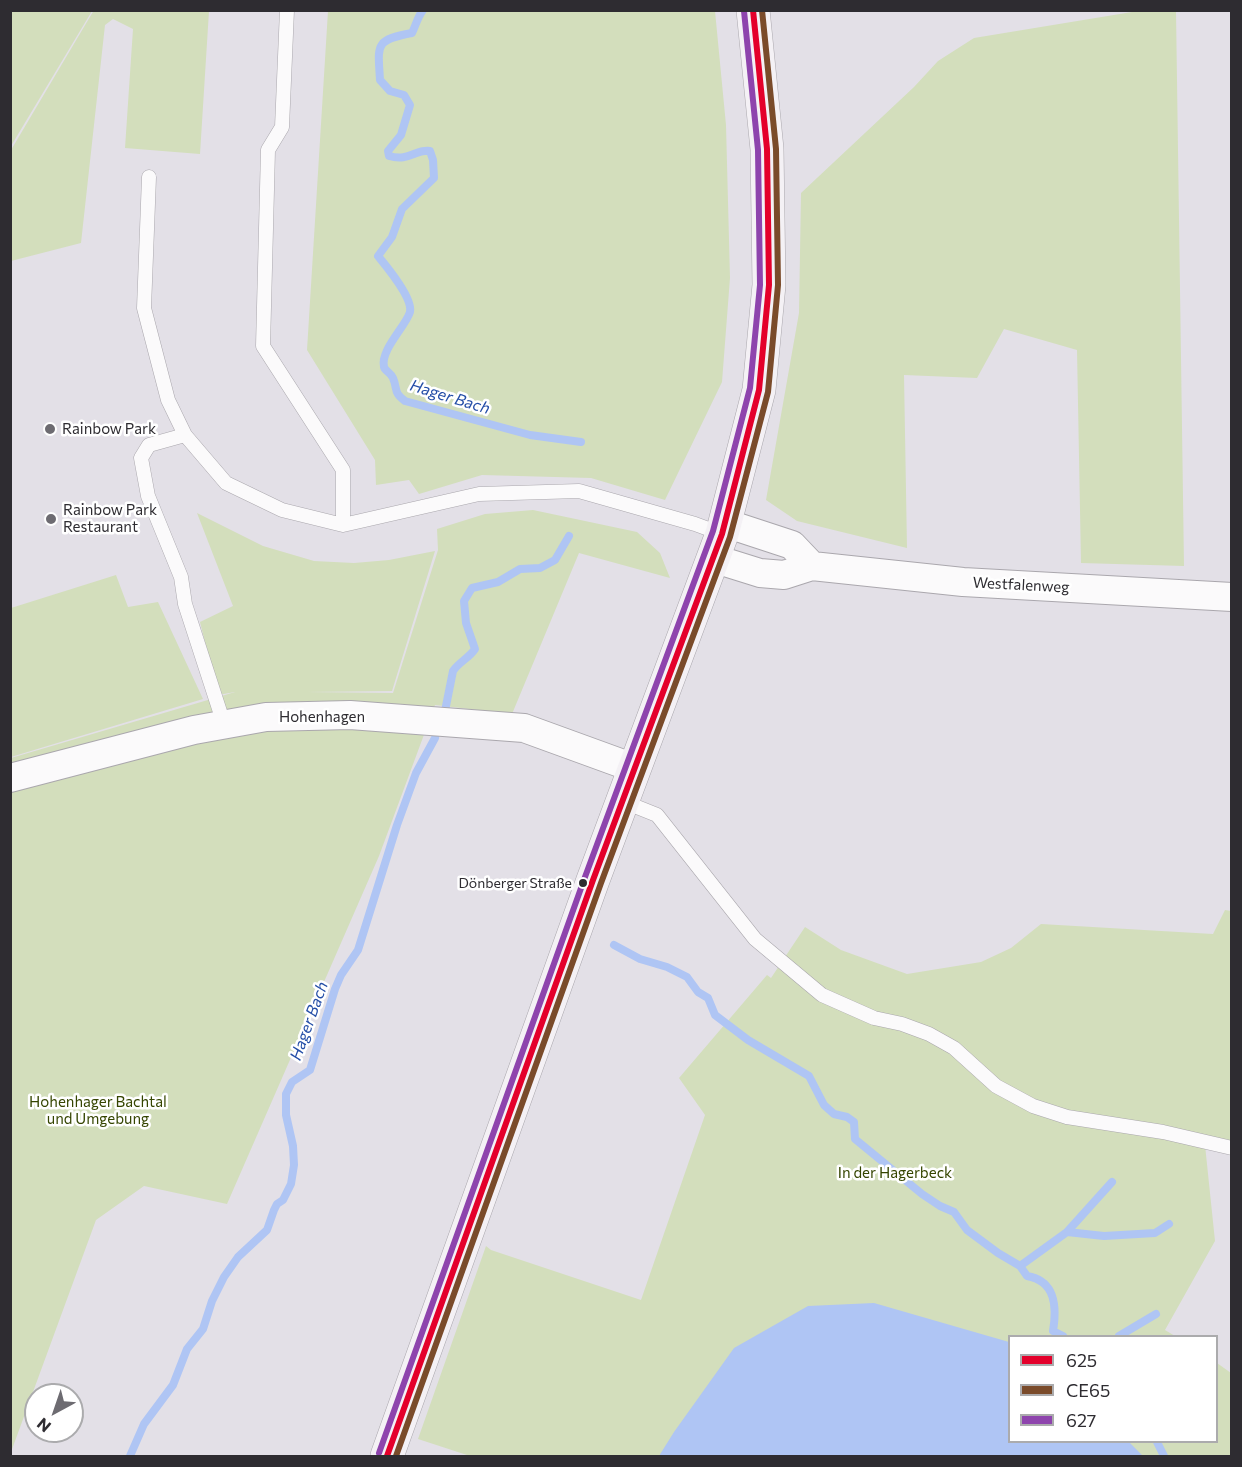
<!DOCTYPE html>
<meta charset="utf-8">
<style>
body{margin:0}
#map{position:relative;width:1242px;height:1467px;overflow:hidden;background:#e3e0e7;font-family:Commissioner,sans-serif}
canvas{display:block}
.frame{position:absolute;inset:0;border:12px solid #2e2c31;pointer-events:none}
.legend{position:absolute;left:1008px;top:1335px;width:210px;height:108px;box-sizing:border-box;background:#fff;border:2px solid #ababad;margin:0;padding:8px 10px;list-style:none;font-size:18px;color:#2e2c31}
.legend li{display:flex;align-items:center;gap:12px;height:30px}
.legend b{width:30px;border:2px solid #ababad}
.north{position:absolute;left:24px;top:1383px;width:60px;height:60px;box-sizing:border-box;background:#fff;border:2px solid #ababad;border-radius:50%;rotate:220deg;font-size:16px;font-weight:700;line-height:24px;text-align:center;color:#2e2c31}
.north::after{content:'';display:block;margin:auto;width:21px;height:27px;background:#6d6b71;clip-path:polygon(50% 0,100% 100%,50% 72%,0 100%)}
</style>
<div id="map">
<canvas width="1242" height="1467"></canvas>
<div class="frame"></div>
<ul class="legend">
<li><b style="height:8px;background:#e4002b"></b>625</li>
<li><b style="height:8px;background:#7a4b2a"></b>CE65</li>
<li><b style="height:8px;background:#8e44ad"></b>627</li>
</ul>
<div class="north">N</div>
</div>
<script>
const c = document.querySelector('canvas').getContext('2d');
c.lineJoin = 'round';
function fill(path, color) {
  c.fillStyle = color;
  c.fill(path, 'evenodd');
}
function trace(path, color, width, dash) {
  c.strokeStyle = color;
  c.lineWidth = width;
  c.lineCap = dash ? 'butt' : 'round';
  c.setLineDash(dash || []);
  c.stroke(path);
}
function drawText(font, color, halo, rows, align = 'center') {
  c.font = font + ' Commissioner,sans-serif';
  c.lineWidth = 5;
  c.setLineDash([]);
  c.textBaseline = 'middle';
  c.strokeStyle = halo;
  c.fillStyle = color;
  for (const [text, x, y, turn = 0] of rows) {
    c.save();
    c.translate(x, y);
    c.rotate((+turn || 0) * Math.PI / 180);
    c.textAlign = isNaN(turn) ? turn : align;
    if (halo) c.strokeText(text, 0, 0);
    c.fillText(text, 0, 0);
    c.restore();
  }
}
const green = new Path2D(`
 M11,10L92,11L11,146L10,11Z
 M94,10L209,11L200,154L125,148L133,29L113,19L105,25L81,243L11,261V150Z
 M328,11H715L726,125L730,278L722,382L665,500L591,478L482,475L419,494L409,480L376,485L375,460L307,350Z
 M1138,11H1176L1184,566L1081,563L1077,350L1004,329L977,378L904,375L907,548L797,521L766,500L799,313L801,193L914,87L938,61L974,38Z
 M533,510L637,532L660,553L670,578L579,553L512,714L435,705L379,856L227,1204L144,1186L96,1220L11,1452V758L235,692L218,695L200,622L233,606L197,513L263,546L314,561L354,563L389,560L435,551L392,691L307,692L393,693L438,550L437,529L485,514Z
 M116,575L128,607L158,602L203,699L11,757V608Z
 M1225,910L1231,911V1143L1205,1145L1215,1241L1165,1330L1175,1336H1010V1442H1216L1217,1363L1231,1373V1456H470L418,1439L486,1246L491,1250L641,1300L705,1115L679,1078L767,975L771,978L805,927L841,950L907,974L981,962L1011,948L1041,924L1213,934Z`);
const water = new Path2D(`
 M874,1303L1009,1342L1010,1442H1129L1143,1456H659L674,1432L734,1348L808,1306Z`);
const stream = new Path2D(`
 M423,10C417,18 416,25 412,33C374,40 378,45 380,80L390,91L404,95L410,105L401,135L388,151L389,156C409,162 415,149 430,151L433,160L434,178L402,209L392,237L378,256C387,267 413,298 410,312C406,326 380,350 384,367C385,371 391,373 393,378C398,390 393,392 405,401L530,435L581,442
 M445,711L453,671C459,662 469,658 475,649L466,623L464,601L472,588L498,582L520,569L540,568L555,560L569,536
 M614,945L640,959L667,967L687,977L698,992L708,998L715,1015L748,1040L809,1076L824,1105L834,1114L847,1117L854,1122L855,1139L922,1194L940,1206L954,1212L967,1230L998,1253L1020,1266L1027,1276C1056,1281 1057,1307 1053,1331L1063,1336
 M1067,1232L1104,1236L1155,1233L1169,1224
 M1020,1266L1067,1232L1112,1182
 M1119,1336L1156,1314
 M1157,1442L1164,1456
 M130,1456L144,1424L173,1385L187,1349L203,1329L212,1301L224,1277L238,1257L267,1230L274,1210L277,1204L283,1200L291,1184L294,1165L293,1146L286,1115V1094L292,1082L310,1070L335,989L341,975L358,950L397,825L416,773L435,738`);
const lane = new Path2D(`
 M287,10L282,127L268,150L263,346L343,470V525
 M149,177L144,308L168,400L185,435L226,483L282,510L343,525L479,494L579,491L695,524L722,534
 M185,435L149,445L141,458L148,496L181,577L185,604L224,724
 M622,801L657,815L755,939L822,995L874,1018L902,1024L929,1034L954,1048L996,1086L1033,1106L1067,1117L1163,1132L1232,1148`);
const street = new Path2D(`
 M725,523L792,545L812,566
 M712,558L760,573L784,575L812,566L963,582L1232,597
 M10,778L194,730L266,717L350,715L524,728L634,768`);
const secondary = new Path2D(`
 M387,1456L593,880L722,534L759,390L769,285L767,149L753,10`);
const bus1 = new Path2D(`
 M387,1456L593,880L722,534L759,390L769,285L767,149L753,10`);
const bus2 = new Path2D(`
 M396,1456L601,883L730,537L768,392L778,285L776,149L762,10`);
const bus3 = new Path2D(`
 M379,1453L585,877L713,531L750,388L760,285L758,150L744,11`);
const markers = [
 [50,429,6,"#6d6b71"],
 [51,519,6,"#6d6b71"],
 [583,883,5,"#2e2c31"]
];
const busNames = [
 ["Dönberger Straße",572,883]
];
const poiNames = [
 ["Rainbow Park",62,429],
 ["Rainbow Park",63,510],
 ["Restaurant",63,527]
];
const streetNames = [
 ["Westfalenweg",1021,585,3],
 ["Hohenhagen",322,717]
];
const parkNames = [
 ["Hohenhager Bachtal",98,1102],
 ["und Umgebung",98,1119],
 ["In der Hagerbeck",895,1173]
];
const waterNames = [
 ["Hager Bach",450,397,17],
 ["Hager Bach",309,1021,-70]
];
fill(green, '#d3debc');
fill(water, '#afc5f4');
trace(stream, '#afc5f4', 8);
trace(lane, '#aaa7ad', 15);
trace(street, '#aaa7ad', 30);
trace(secondary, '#aaa7ad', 34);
trace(lane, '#fbfafb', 14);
trace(street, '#fbfafb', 28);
trace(secondary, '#f4f1f5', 33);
trace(bus1, '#e4002b', 6);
trace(bus2, '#7a4b2a', 6);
trace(bus3, '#8e44ad', 6);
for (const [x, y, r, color] of markers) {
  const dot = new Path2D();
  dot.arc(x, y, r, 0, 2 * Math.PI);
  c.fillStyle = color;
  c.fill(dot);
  trace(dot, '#fff', 2);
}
drawText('14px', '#2e2c31', '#fff', busNames, 'right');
drawText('15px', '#2e2c31', '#fff', poiNames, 'left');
drawText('15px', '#2e2c31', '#fff', streetNames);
drawText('15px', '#354500', '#fff', parkNames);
drawText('italic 16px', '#244ea7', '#fff', waterNames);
</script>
